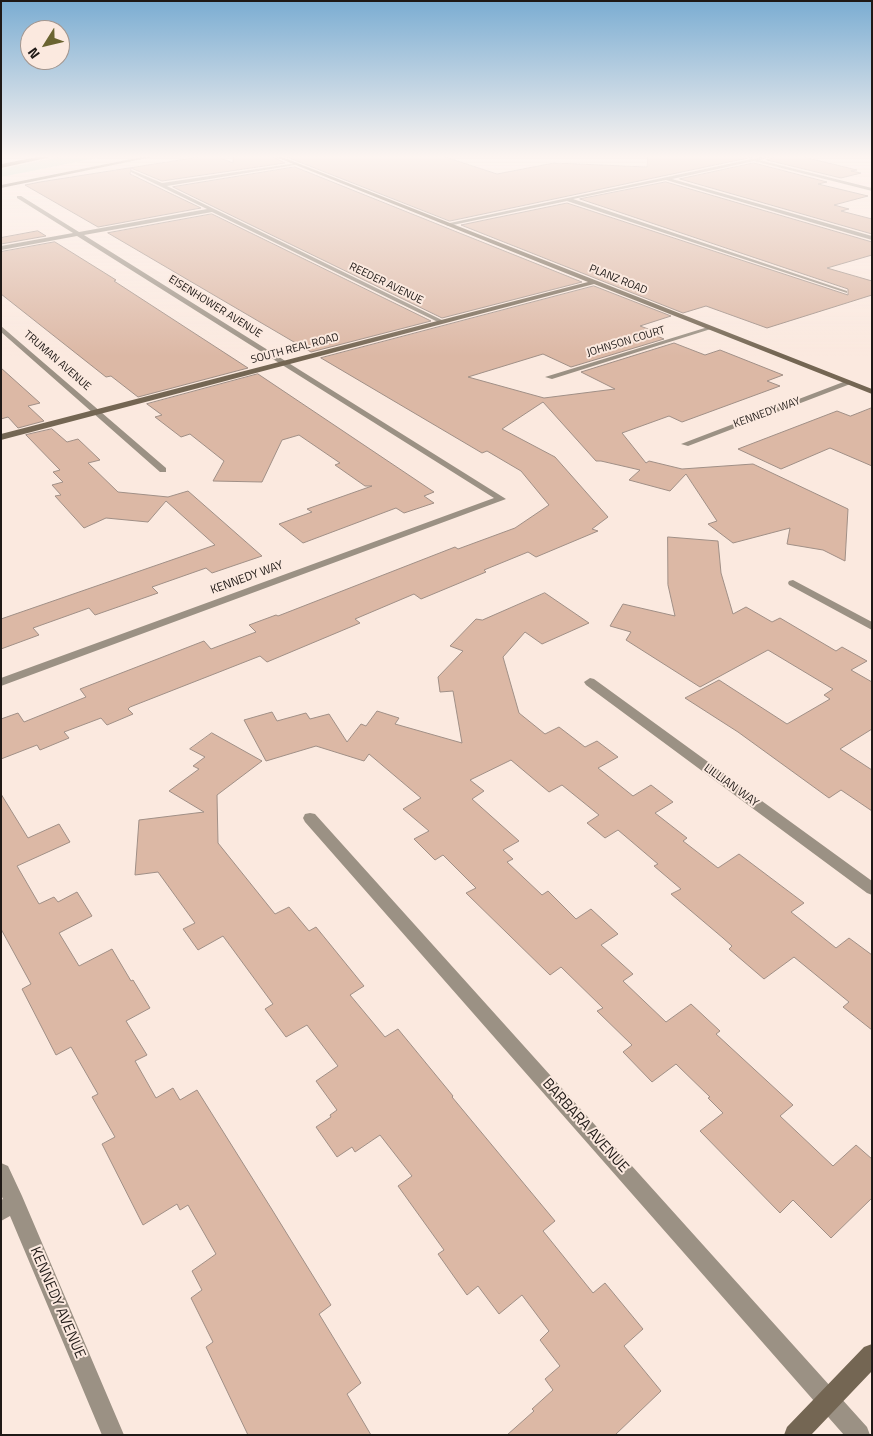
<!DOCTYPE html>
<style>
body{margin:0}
#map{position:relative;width:873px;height:1436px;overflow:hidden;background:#fbe9df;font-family:"Titillium Web",sans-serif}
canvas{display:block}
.frame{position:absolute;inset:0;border:2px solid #1f1916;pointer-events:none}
.north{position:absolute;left:20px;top:20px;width:50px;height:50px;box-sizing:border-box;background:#fbe9df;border:1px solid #a3968f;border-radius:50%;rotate:234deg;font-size:14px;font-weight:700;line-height:20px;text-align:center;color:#1f1916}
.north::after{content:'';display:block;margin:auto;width:18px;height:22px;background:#6a6431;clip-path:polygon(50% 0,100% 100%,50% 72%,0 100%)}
</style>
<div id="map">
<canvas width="873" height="1436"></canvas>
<div class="frame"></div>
<div class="north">N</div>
</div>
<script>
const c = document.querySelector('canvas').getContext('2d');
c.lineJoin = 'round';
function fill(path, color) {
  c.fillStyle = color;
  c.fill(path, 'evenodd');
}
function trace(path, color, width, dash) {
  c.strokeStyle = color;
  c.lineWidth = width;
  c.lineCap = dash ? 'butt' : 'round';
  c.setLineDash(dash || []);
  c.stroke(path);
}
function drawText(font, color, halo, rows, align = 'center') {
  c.font = font + ' "Titillium Web",sans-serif';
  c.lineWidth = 4;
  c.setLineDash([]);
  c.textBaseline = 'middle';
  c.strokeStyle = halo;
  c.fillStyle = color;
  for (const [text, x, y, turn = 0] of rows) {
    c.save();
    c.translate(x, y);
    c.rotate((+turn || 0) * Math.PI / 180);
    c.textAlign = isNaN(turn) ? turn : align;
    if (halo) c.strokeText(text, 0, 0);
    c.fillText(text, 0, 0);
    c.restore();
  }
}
const green = new Path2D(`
 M69,155H112L1,177V169Z`);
const building = new Path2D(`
 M213,155L233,163L234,155H269L285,163L162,181L131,168L130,174L201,208L98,227L25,185L40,182Z
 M282,155H439L497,174L554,163L647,167L648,155H762L450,221Z
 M782,155H795L857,170L851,171L861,173L841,178L767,160Z
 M754,163L827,182L818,184L868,196L834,205L849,209L841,211L872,219V234L680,179Z
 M295,167L447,228L582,282L442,318L173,187Z
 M666,182L872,242V255L827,268L872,281V295L767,328L706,306L683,313L461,225L567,203L848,295V289L580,199Z
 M212,214L431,321L311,352L108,233Z
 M38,231L46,236L1,244V238Z
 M55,242L116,280L114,281L248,368L138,397L111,376L106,377L1,294V252Z
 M594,286L671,316L640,326L651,330L646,331L664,339L571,367L543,354L468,377L544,398L615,389L581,372L674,343L705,355L720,350L783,375L767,381L780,386L682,422L669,416L622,433L646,463L649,461L682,469L753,464L848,509L845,561L823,550L787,544L790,528L733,543L708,524L717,521L686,474L670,491L629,480L640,470L601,461H596L543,402L502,429L555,457L608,517L592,529L598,531L536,557L528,552L484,570L486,572L421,599L414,594L355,619L360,623L267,662L260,656L130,707L128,709L133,714L107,725L101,718L64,732L69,738L40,750L37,745L1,759V719L18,713L24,722L86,697L80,689L204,641L211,649L256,632L249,625L276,615L278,616L455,547L458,549L515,528L549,505L521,471L487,451L482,453L321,358Z
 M1,368L40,403L28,406L44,421L18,428L8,417L1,419Z
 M258,374L434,492L424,496L434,503L404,513L396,508L303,543L279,524L312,512L307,509L372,486H365L335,465L340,463L299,435L282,440L262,482L213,481L224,461L190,434L181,437L155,417L162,415L147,404Z
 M872,408V466L830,448L781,469L738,449L837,411L850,416Z
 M52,429L67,442L78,439L100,460L88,463L118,492L168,497L188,491L262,556L212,573L206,568L152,587L158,593L95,615L89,608L33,628L39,635L1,649V619L215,545L166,501L148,522L106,518L84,528L55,496L61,495L52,485L63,482L53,472L60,470L26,435Z
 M668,537L718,541L721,573L733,614L746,607L772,622L780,618L836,651L842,647L867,661L851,670L872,682V729L840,749L872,770V811L841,790L829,798L738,732L685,698L719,680L787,724L830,699L824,695L833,689L768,650L700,687L626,640L631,632L610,626L623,604L675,616L668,585Z
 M545,593L589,623L542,644L525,632L503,657L519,713L545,734L559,727L585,747L597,741L618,757L598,768L633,796L651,785L673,802L655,813L687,838L683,841L718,868L739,854L804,903L791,912L836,948L849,938L872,955V1030L843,1007L849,1002L794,957L764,979L729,949L732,946L723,938L671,894L681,889L654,866L658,864L618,830L605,838L587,823L599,815L562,785L549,792L511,760L470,780L484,791L472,799L519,841L503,850L513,859L507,862L542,895L548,891L576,919L591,909L618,934L601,945L633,974L623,981L666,1022L691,1004L720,1031L716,1034L793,1105L780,1116L833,1166L856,1145L872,1159V1198L831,1238L793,1200L780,1213L700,1131L723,1113L708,1098L710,1097L676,1064L652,1082L623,1052L632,1045L597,1011L603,1008L561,967L550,975L466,893L476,888L443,855L435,860L414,839L429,831L403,809L421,798L369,754L364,761L316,746L266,761L244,720L272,712L277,721L306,713L310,719L329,714L347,742L361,724L366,726L377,711L399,718L395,724L462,743L453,691L440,692L438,677L463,651L450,646L476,619L482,620Z
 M212,733L262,761L217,795L218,843L275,914L289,907L309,931L316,927L364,986L350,995L385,1037L398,1029L453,1096L452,1097L555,1221L543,1231L593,1293L605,1283L643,1329L624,1346L661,1391L615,1435H507L534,1411L532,1409L553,1390L545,1379L560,1366L540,1340L549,1331L522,1295L499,1314L478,1286L467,1295L438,1254L444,1250L398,1186L412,1176L380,1135L355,1152L352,1147L337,1157L316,1127L331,1117L330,1115L337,1110L316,1081L338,1066L307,1025L286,1037L265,1009L273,1004L223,936L198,950L183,929L195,923L158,872L135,875L139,820L204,812L169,791L199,769L193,766L205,757L190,749Z
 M1,794L28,838L59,824L70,842L17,866L39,904L54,897L58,902L77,892L92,916L59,933L79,966L112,949L131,981L133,980L150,1008L126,1021L147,1055L135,1061L156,1098L173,1088L180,1100L197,1090L271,1208L331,1305L319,1314L361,1383L347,1394L371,1435H248L206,1347L213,1342L191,1298L202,1290L192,1271L216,1254L188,1205L180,1210L177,1204L143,1225L102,1144L115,1137L92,1097L98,1094L71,1047L56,1055L22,989L31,984L1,929Z`);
const street = new Path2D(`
 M771,155H780L759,160L872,188V191L754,161L672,179L872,236V240L666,180L573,199L847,291V293L567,201L448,226L445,224Z
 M297,163L295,165L167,186L444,321V323H440L212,212L84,235L506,499L1,686V678L494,498L77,236L1,250V246L73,233L17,198V196H21L79,232L207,209L131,172V170L162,183Z
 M1,326L166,468V472H160L1,332Z
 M708,327L714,328L552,379L545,377Z
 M846,381L853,383L688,446L681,444Z
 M793,580L872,622V630L789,585L788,583L789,581Z
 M590,678L594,679L872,881V895L867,893L586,685L584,682Z
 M310,813L315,814L867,1427L870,1435H844L305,822L303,818L305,814Z
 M1,1163L8,1166L22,1196L124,1435H102L10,1216L1,1221V1200L3,1199L1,1195Z`);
const secondary = new Path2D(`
 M152,155H162L1,188V185Z
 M271,155H277L872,389V394L594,284L1,440V434L588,282Z
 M872,1344V1371L811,1435H784L787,1427L864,1347Z`);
const highway = new Path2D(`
 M48,155H60L1,168V164Z`);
const farStreetnames = [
 ["PLANZ ROAD",618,280,22],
 ["REEDER AVENUE",386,284,26],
 ["EISENHOWER AVENUE",215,307,32],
 ["JOHNSON COURT",626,342,-17],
 ["SOUTH REAL ROAD",295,349,-15],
 ["TRUMAN AVENUE",57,361,41],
 ["KENNEDY WAY",767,413,-20]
];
const streetNames = [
 ["KENNEDY WAY",247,578,-20],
 ["LILLIAN WAY",731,786,36]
];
const nearStreetnames = [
 ["BARBARA AVENUE",585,1126,48],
 ["KENNEDY AVENUE",57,1303,67]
];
fill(green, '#c5e5d3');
fill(building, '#dcb8a5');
trace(building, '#a08f86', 1);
fill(street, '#9b9184');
fill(secondary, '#746653');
fill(highway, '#412e13');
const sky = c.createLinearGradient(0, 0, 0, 356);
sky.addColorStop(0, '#7badd2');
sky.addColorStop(0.44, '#fdf5f1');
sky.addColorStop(1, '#fdf5f100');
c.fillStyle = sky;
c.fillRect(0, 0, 873, 356);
drawText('11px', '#1f1916', '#fbe9df', farStreetnames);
drawText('12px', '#1f1916', '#fbe9df', streetNames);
drawText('15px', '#1f1916', '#fbe9df', nearStreetnames);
</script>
